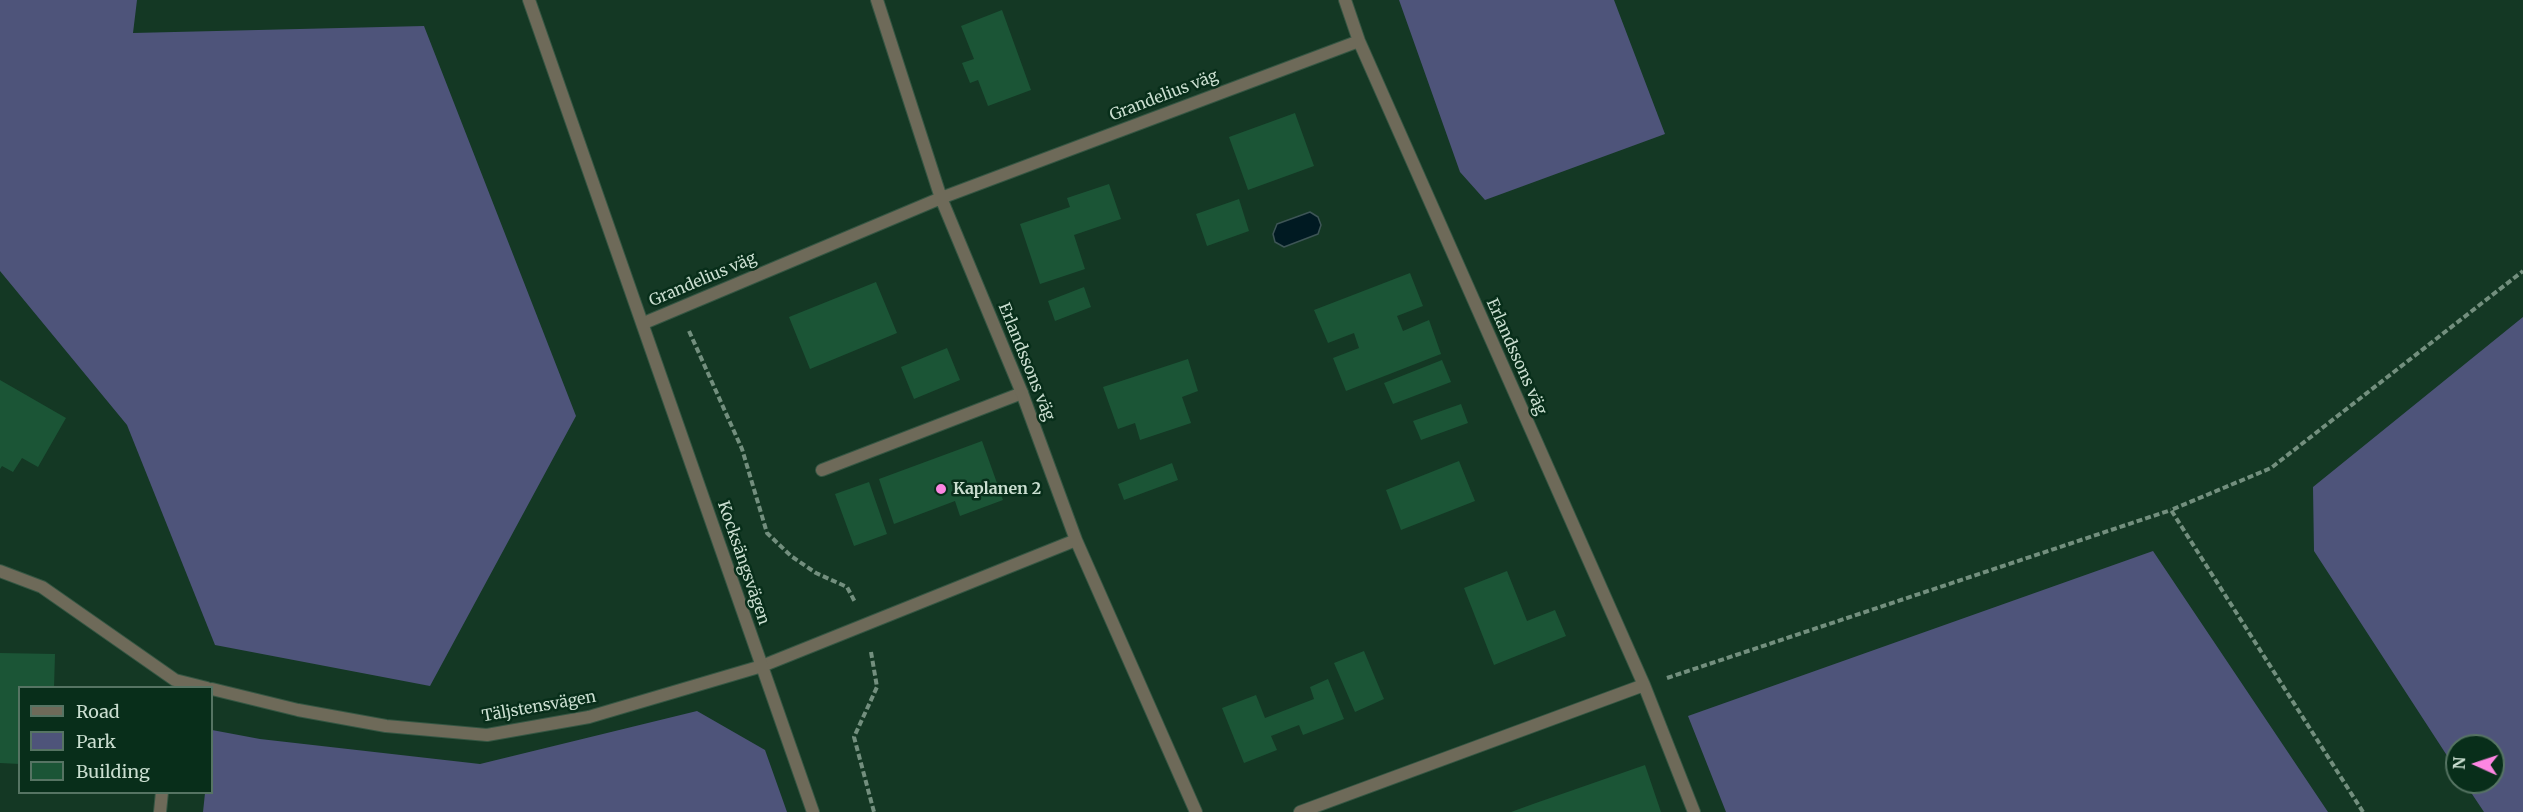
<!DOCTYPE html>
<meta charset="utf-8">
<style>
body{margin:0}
#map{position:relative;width:2523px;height:812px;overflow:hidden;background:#143824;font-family:Merriweather,serif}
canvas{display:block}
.legend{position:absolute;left:18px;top:686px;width:195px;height:108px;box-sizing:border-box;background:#082e1a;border:2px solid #567463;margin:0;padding:8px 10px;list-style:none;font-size:18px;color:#caded0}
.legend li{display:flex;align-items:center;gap:12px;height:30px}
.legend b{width:30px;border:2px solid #567463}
.north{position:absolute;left:2445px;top:734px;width:60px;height:60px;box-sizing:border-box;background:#082e1a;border:2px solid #567463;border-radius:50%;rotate:273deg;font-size:16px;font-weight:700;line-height:24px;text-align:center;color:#caded0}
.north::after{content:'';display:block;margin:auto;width:21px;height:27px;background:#fd86e2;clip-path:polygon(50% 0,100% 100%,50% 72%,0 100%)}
</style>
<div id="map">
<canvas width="2523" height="812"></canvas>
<ul class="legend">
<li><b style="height:8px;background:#6e6a59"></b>Road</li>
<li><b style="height:16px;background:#4e547a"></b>Park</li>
<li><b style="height:16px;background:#1b5536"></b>Building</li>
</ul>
<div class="north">N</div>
</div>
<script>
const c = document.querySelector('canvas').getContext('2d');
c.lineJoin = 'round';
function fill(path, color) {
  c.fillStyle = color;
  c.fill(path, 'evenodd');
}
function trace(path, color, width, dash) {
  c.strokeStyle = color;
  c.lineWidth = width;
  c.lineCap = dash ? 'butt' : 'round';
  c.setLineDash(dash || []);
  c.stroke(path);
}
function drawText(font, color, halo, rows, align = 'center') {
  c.font = font + ' Merriweather,serif';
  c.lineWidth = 5;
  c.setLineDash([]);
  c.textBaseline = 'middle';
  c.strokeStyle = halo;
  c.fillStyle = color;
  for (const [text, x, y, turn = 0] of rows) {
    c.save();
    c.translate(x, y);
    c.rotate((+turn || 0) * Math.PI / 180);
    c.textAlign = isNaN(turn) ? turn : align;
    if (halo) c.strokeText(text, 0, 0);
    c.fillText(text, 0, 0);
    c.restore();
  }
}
const green = new Path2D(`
 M0,0H137L133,33L424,26L576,416L430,686L215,645L127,425L0,271Z
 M1399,0H1614L1665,134L1485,200L1460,172Z
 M2523,317V812H2484L2464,782H2493V746H2457V771L2314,551L2313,487Z
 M2153,551L2328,812H1726L1688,716Z
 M697,711L765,750L787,812H203L205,793L212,792V730L260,739L480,764Z`);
const water = new Path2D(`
 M1310,212L1318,217L1321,225L1318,234L1284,247L1275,242L1273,234L1277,224Z`);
const building = new Path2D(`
 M1002,10L1031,90L988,106L978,80L970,83L962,63L974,59L961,26Z
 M1295,113L1314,166L1248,190L1229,137Z
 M1109,184L1121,219L1074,235L1085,269L1040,284L1020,224L1070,207L1067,198Z
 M1239,199L1249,231L1207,246L1196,214Z
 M1410,273L1423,306L1397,316L1403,331L1429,320L1441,354L1346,391L1333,358L1359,348L1354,333L1328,343L1314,310Z
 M876,282L897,333L810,369L789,317Z
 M1084,287L1091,307L1055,321L1048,301Z
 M947,348L960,380L914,399L901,367Z
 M1188,359L1198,391L1182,397L1191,423L1140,440L1135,423L1118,429L1103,387Z
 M1442,360L1451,382L1393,404L1384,383Z
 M0,380L66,418L38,467L22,458L13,472L2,466L0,469Z
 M1461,404L1468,423L1421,440L1413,421Z
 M982,441L1003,500L960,516L955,501L894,524L879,479Z
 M1459,461L1475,501L1401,530L1386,490Z
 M1172,463L1178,480L1124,500L1118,484Z
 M869,482L887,534L854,546L835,494Z
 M1507,571L1527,621L1555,610L1566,636L1494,665L1464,588Z
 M1364,651L1384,699L1355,712L1334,663Z
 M0,653L55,654L54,688H20V764L0,763Z
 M1328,679L1344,719L1303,735L1299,725L1271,736L1277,750L1244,763L1222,708L1256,695L1265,718L1314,699L1310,687Z
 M1645,765L1661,812H1511L1533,804Z`);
const path = new Path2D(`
 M689,331L742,449L767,533L791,556L816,573L847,587L855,602
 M871,652L877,687L854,737L874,812
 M1667,678L2171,510
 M2363,812L2171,510L2271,468L2523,271`);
const service = new Path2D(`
 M822,470L1022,393`);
const minor = new Path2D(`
 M877,0L941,198L1022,393L1076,540L1196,812
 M644,323L941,198L1359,41
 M0,571L42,587L175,680L207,688
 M1644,685L1694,812
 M212,689L298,710L386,726L487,735L589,717L762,666L1076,540
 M160,812L162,792
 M1300,812L1644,685L1359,41L1345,0`);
const tertiary = new Path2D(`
 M529,0L813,812`);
const markers = [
 [941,489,6,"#fd86e2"]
];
const streetNames = [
 ["Grandelius väg",1164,96,-21],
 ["Grandelius väg",703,280,-23],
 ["Erlandssons väg",1516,357,66],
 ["Erlandssons väg",1026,362,68],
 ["Kocksängsvägen",743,563,71],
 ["Täljstensvägen",539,707,-10]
];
const poiNames = [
 ["Kaplanen 2",953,489]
];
fill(green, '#4e547a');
fill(water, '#001a22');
trace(water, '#3d5556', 1.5);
fill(building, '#1b5536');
trace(service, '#355643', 14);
trace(minor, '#355643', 14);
trace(tertiary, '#355643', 14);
trace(path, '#738f7e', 4, [6, 3]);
trace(service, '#6e6a59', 12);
trace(minor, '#6e6a59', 12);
trace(tertiary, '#6e6a59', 12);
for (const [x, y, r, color] of markers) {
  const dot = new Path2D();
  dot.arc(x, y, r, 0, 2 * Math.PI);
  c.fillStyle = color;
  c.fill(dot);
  trace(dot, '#082e1a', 2);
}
drawText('16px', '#caded0', '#082e1a', streetNames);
drawText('bold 16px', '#caded0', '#082e1a', poiNames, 'left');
</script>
